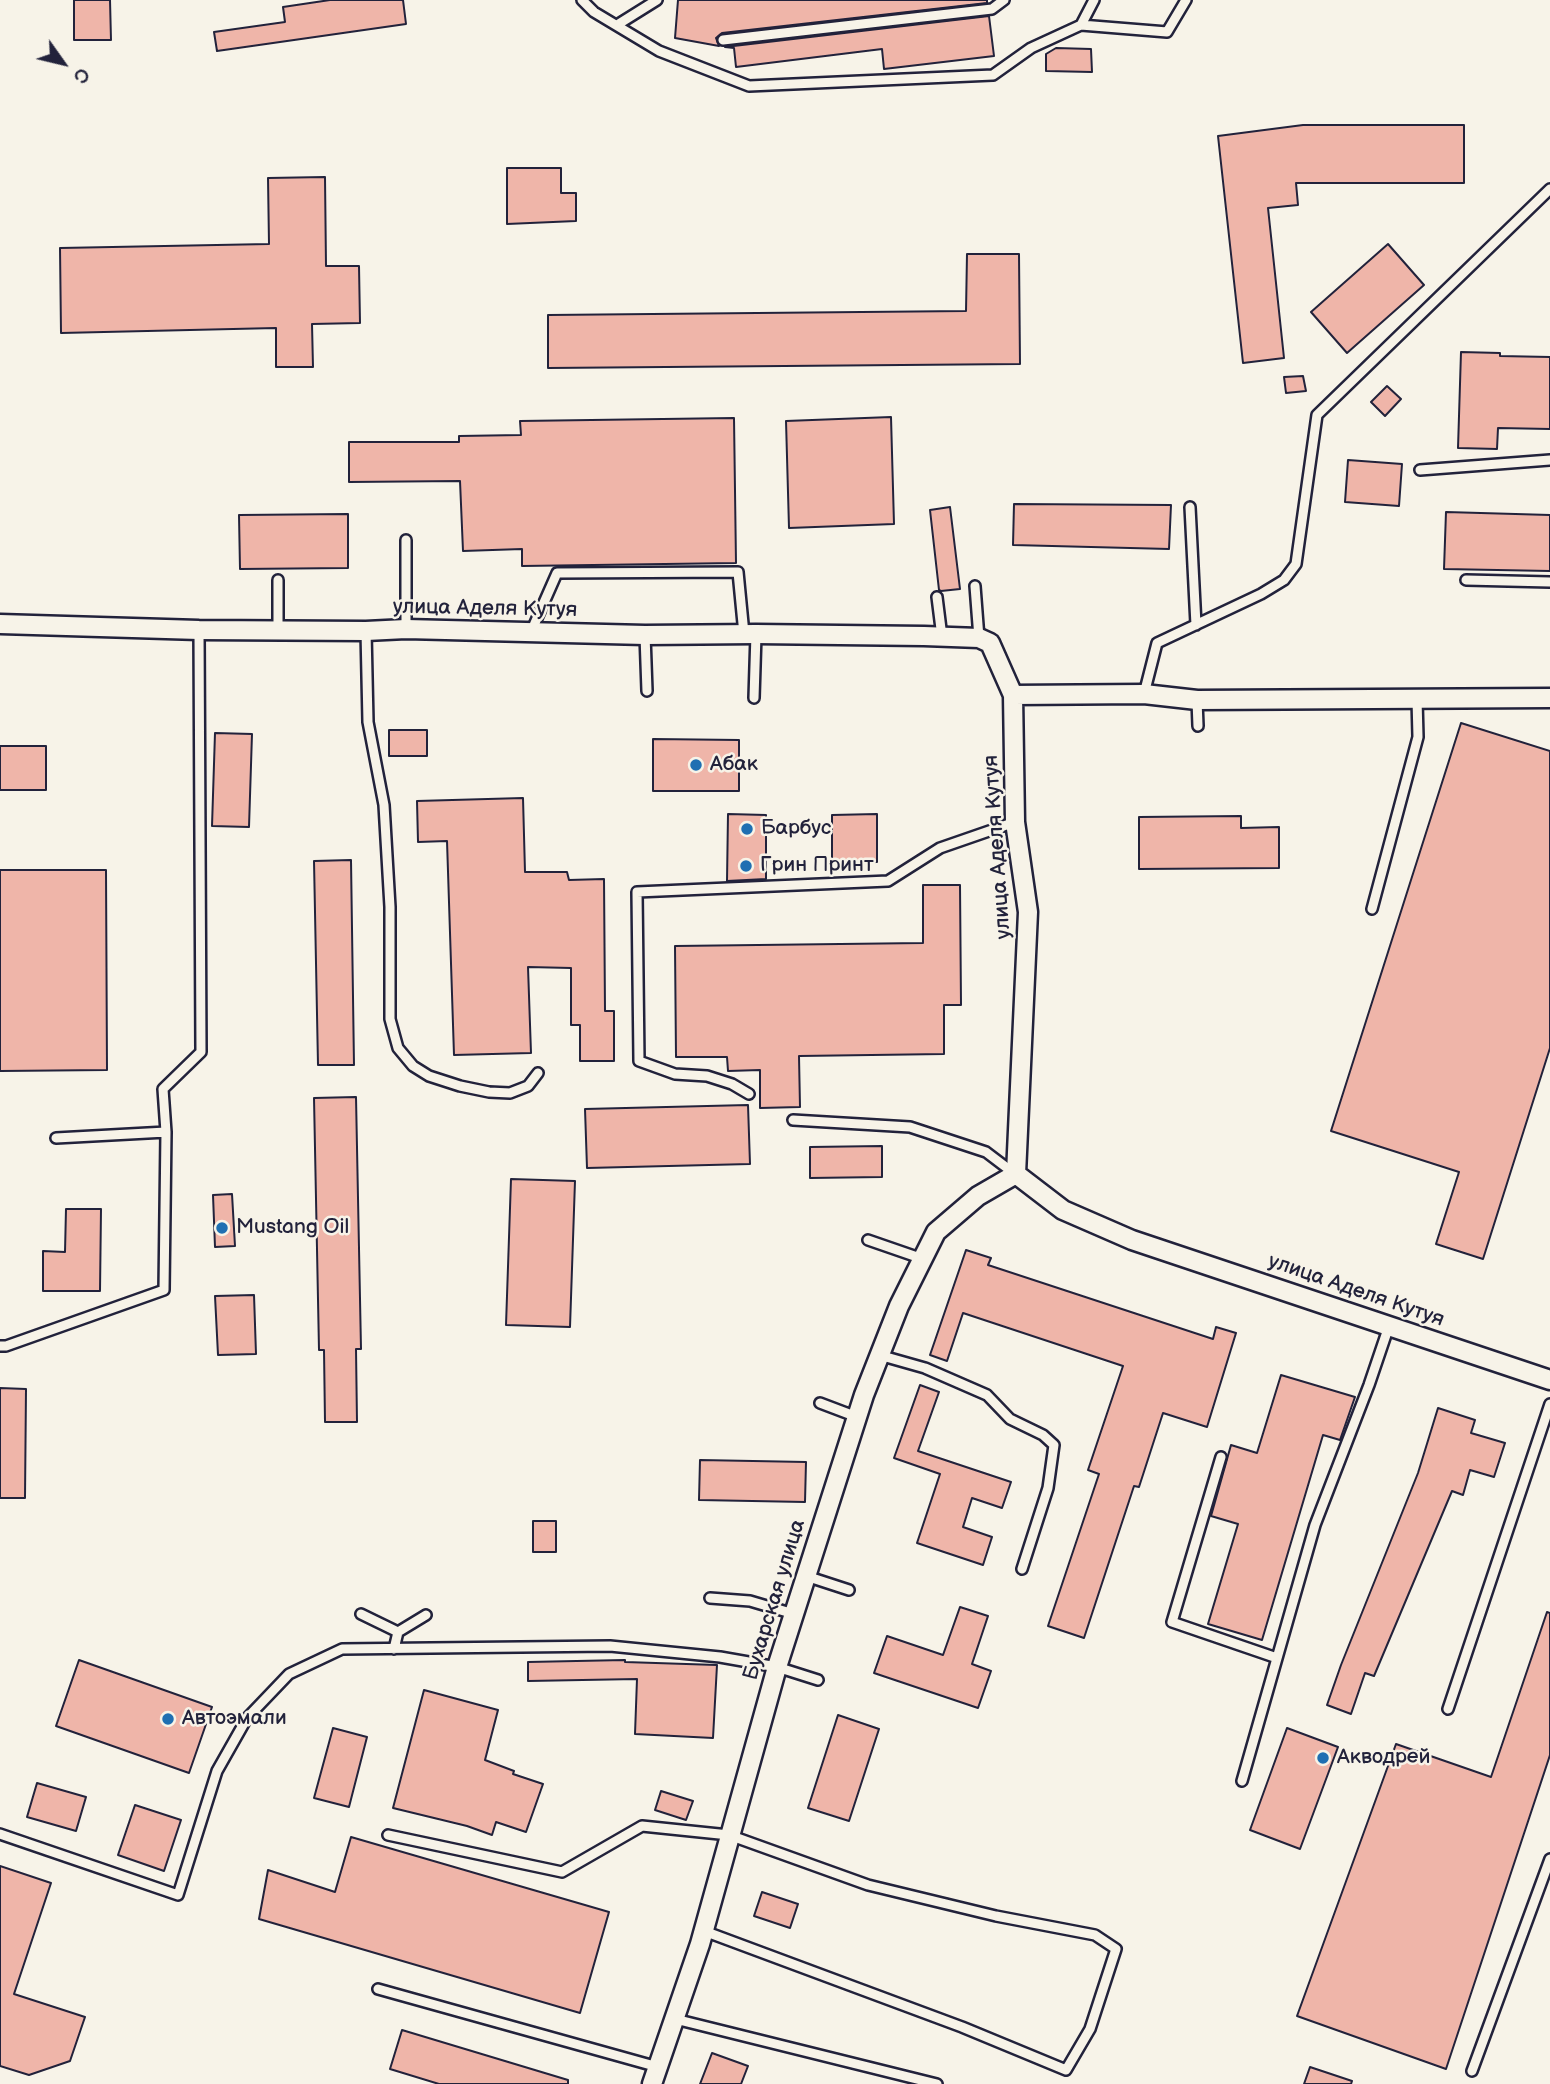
<!DOCTYPE html>
<meta charset="utf-8">
<style>
body{margin:0}
#map{position:relative;width:1550px;height:2084px;overflow:hidden;background:#f7f3e8;font-family:"Balsamiq Sans",sans-serif}
canvas{display:block}
.north{position:absolute;left:28px;top:28px;width:70px;height:70px;-webkit-text-stroke:5px #f7f3e8;paint-order:stroke;rotate:124deg;font-size:19px;font-weight:700;line-height:28px;text-align:center;color:#22223b}
.north::after{content:'';display:block;margin:auto;width:24px;height:32px;background:#22223b;clip-path:polygon(50% 0,100% 100%,50% 72%,0 100%)}
</style>
<div id="map">
<canvas width="1550" height="2084"></canvas>
<div class="north">С</div>
</div>
<script>
const c = document.querySelector('canvas').getContext('2d');
c.lineJoin = 'round';
function fill(path, color) {
  c.fillStyle = color;
  c.fill(path, 'evenodd');
}
function trace(path, color, width, dash) {
  c.strokeStyle = color;
  c.lineWidth = width;
  c.lineCap = dash ? 'butt' : 'round';
  c.setLineDash(dash || []);
  c.stroke(path);
}
function drawText(font, color, halo, rows, align = 'center') {
  c.font = font + ' "Balsamiq Sans",sans-serif';
  c.lineWidth = 5;
  c.setLineDash([]);
  c.textBaseline = 'middle';
  c.strokeStyle = halo;
  c.fillStyle = color;
  for (const [text, x, y, turn = 0] of rows) {
    c.save();
    c.translate(x, y);
    c.rotate((+turn || 0) * Math.PI / 180);
    c.textAlign = isNaN(turn) ? turn : align;
    if (halo) c.strokeText(text, 0, 0);
    c.fillText(text, 0, 0);
    c.restore();
  }
}
const building = new Path2D(`
 M74,0H110L111,40H74Z
 M330,0H403L406,24L217,51L214,32L285,22L283,7Z
 M678,0H987V3L722,33L716,38L719,46L675,38Z
 M989,16L994,56L884,69L882,49L736,67L734,48L725,47Z
 M1056,48L1091,49L1092,72L1046,71V54Z
 M1303,125H1464V183H1296L1298,205L1268,208L1284,358L1243,363L1218,136Z
 M507,168H561V193H576V221L507,224Z
 M325,177L326,266H359L360,323L312,324L313,367H276V328L61,333L60,248L269,244L268,178Z
 M1388,244L1424,285L1347,353L1311,312Z
 M967,254H1019L1020,364L548,368V315L966,311Z
 M1461,352L1500,353V356L1550,357V429L1498,428L1497,449L1458,448Z
 M1303,376L1306,391L1286,393L1284,377Z
 M1387,386L1401,399L1385,416L1371,402Z
 M891,417L894,524L789,528L786,421Z
 M734,418L736,563L522,566V549L463,551L460,481L349,482V442H459V436L521,435L520,421Z
 M1348,460L1402,464L1399,506L1345,502Z
 M1014,504L1171,505L1169,549L1013,545Z
 M950,507L960,589L941,591L939,590L930,510Z
 M1446,512L1550,515V571L1444,569Z
 M348,514V568L240,569L239,515Z
 M1461,723L1550,751V1048L1483,1259L1436,1244L1459,1172L1331,1131Z
 M389,730H427V756H389Z
 M215,733L252,734L249,827L212,826Z
 M653,739L739,740V791H653Z
 M0,746H46V790H0Z
 M523,798L525,872H567L569,880L604,879L605,1011H614V1061H580V1025H571V968L528,967L531,1053L454,1055L447,841L418,842L417,801Z
 M728,814L766,815V879L727,881Z
 M877,814V862L832,863V815Z
 M1241,816V828L1279,827V868L1139,869V817Z
 M351,860L354,1065H318L314,861Z
 M0,870H106L107,1070L0,1071Z
 M923,885H960L961,1005H944V1054L799,1056L800,1107L760,1108V1070L728,1071L727,1057H676L675,946L923,943Z
 M356,1097L361,1349H356L357,1422H325L324,1350H319L314,1098Z
 M748,1105L750,1164L587,1168L585,1109Z
 M882,1146V1177L810,1178V1147Z
 M511,1179L575,1181L570,1327L506,1325Z
 M232,1194L235,1246L215,1247L213,1195Z
 M66,1209H101L100,1291H43V1251L65,1252Z
 M966,1250L991,1258L988,1265L1213,1339L1216,1327L1236,1333L1207,1427L1163,1413L1139,1487L1134,1486L1084,1638L1048,1626L1099,1474L1088,1470L1123,1366L963,1313L947,1361L930,1355Z
 M254,1295L256,1354L218,1355L215,1296Z
 M1281,1375L1355,1397L1340,1440L1323,1435L1262,1640L1208,1624L1238,1524L1211,1516L1231,1445L1257,1453Z
 M920,1385L939,1392L918,1451L1011,1482L1002,1508L972,1498L963,1527L992,1537L983,1565L917,1543L940,1474L894,1458Z
 M0,1388L26,1389L25,1498H0Z
 M1438,1408L1475,1420L1471,1433L1505,1443L1494,1477L1470,1470L1463,1495L1452,1491L1374,1676L1365,1673L1351,1714L1327,1705L1341,1665L1418,1473Z
 M700,1460L806,1462L805,1502L699,1500Z
 M533,1521H556V1552H533Z
 M960,1607L988,1616L972,1664L991,1671L978,1708L874,1673L887,1636L943,1655Z
 M1547,1612L1550,1613V1755L1446,2069L1297,2016L1396,1744L1491,1777Z
 M79,1660L212,1707L189,1773L56,1726Z
 M625,1660V1662L717,1665L713,1738L635,1734L637,1679L528,1681V1662Z
 M424,1690L498,1710L485,1760L514,1771L513,1774L543,1784L526,1832L496,1822L492,1835L467,1826L393,1808Z
 M838,1715L879,1729L849,1821L808,1808Z
 M333,1728L367,1737L349,1807L314,1798Z
 M1287,1728L1338,1747L1300,1849L1250,1830Z
 M37,1783L86,1797L76,1831L27,1817Z
 M661,1791L693,1801L686,1820L655,1810Z
 M135,1805L181,1820L164,1871L118,1855Z
 M351,1837L609,1912L580,2013L259,1919L268,1870L335,1892Z
 M0,1866L51,1883L14,1994L85,2017L70,2061L29,2075L0,2066Z
 M762,1892L798,1904L790,1928L754,1916Z
 M402,2030L568,2080V2084H439L390,2069Z
 M712,2053L748,2066L741,2084H700Z
 M1310,2067L1352,2081L1351,2084H1304Z`);
const service = new Path2D(`
 M582,0L594,12L659,51L749,86L993,75L1031,48L1081,25L1094,0
 M617,25L657,0
 M1081,25L1167,32L1186,0
 M723,40L992,9L1004,0
 M1420,470L1550,460
 M1190,507L1196,625
 M278,580V630
 M1466,580L1550,582
 M975,586L979,638
 M937,597L942,637
 M406,629V540
 M366,631L368,722L384,805L390,907V1019L398,1048L413,1066L429,1076L460,1086L489,1092L510,1093L528,1086L538,1073
 M531,632L557,573L738,572L744,634
 M645,635L647,691
 M1144,694L1157,643L1261,594L1284,580L1296,564L1317,415L1550,189
 M754,698L756,634
 M1197,700L1198,726
 M1372,909L1418,737L1417,699
 M749,1094L732,1084L707,1076L675,1074L639,1061L637,892L888,881L940,848L1015,822
 M793,1120L910,1127L986,1152L1015,1174
 M56,1138L166,1132L163,1089L201,1052L199,630
 M868,1240L923,1259
 M0,1346H6L164,1290L166,1132
 M879,1355L925,1368L987,1395L1010,1419L1043,1435L1054,1445L1048,1488L1022,1569
 M820,1403L857,1417
 M1221,1457L1172,1622L1277,1658
 M806,1576L849,1590
 M710,1598L750,1601L794,1614
 M361,1614L398,1632
 M394,1649L398,1632L426,1615
 M1448,1709L1550,1404
 M1242,1781L1315,1525L1369,1385L1389,1326
 M0,1834L178,1895L217,1771L247,1718L289,1674L342,1649L610,1646L720,1657L777,1667L818,1680
 M388,1835L562,1872L642,1826L729,1835L868,1885L996,1916L1095,1935L1116,1949L1090,2029L1066,2070L962,2027L704,1931
 M378,1989L658,2067
 M675,2019L937,2084
 M1472,2071L1550,1859`);
const minor = new Path2D(`
 M0,624L199,630L366,631L406,629L645,635L756,634L924,636L979,638L990,643L1013,695L1015,822L1028,912L1016,1174
 M1013,695L1144,694L1197,700L1550,698
 M1016,1174L1063,1210L1132,1240L1550,1380
 M652,2084L700,1944L777,1667L864,1395L899,1306L936,1232L978,1196L1016,1174`);
const markers = [
 [696,765,7,"#1f6fb2"],
 [747,829,7,"#1f6fb2"],
 [746,866,7,"#1f6fb2"],
 [222,1228,7,"#1f6fb2"],
 [168,1719,7,"#1f6fb2"],
 [1323,1758,7,"#1f6fb2"]
];
const streetNames = [
 ["улица Аделя Кутуя",485,609,1],
 ["улица Аделя Кутуя",998,847,-94],
 ["улица Аделя Кутуя",1356,1291,19],
 ["Бухарская улица",775,1600,-73]
];
const poiNames = [
 ["Абак",710,765],
 ["Барбус",761,829],
 ["Грин Принт",760,866],
 ["Mustang Oil",236,1228],
 ["Автоэмали",182,1719],
 ["Акводрей",1337,1758]
];
fill(building, '#efb5a9');
trace(building, '#22223b', 2);
trace(service, '#22223b', 14);
trace(minor, '#22223b', 23);
trace(service, '#f7f3e8', 9);
trace(minor, '#f7f3e8', 18);
for (const [x, y, r, color] of markers) {
  const dot = new Path2D();
  dot.arc(x, y, r, 0, 2 * Math.PI);
  c.fillStyle = color;
  c.fill(dot);
  trace(dot, '#f7f3e8', 2.5);
}
drawText('21px', '#22223b', '#f7f3e8', streetNames);
drawText('21px', '#22223b', '#f7f3e8', poiNames, 'left');
</script>
